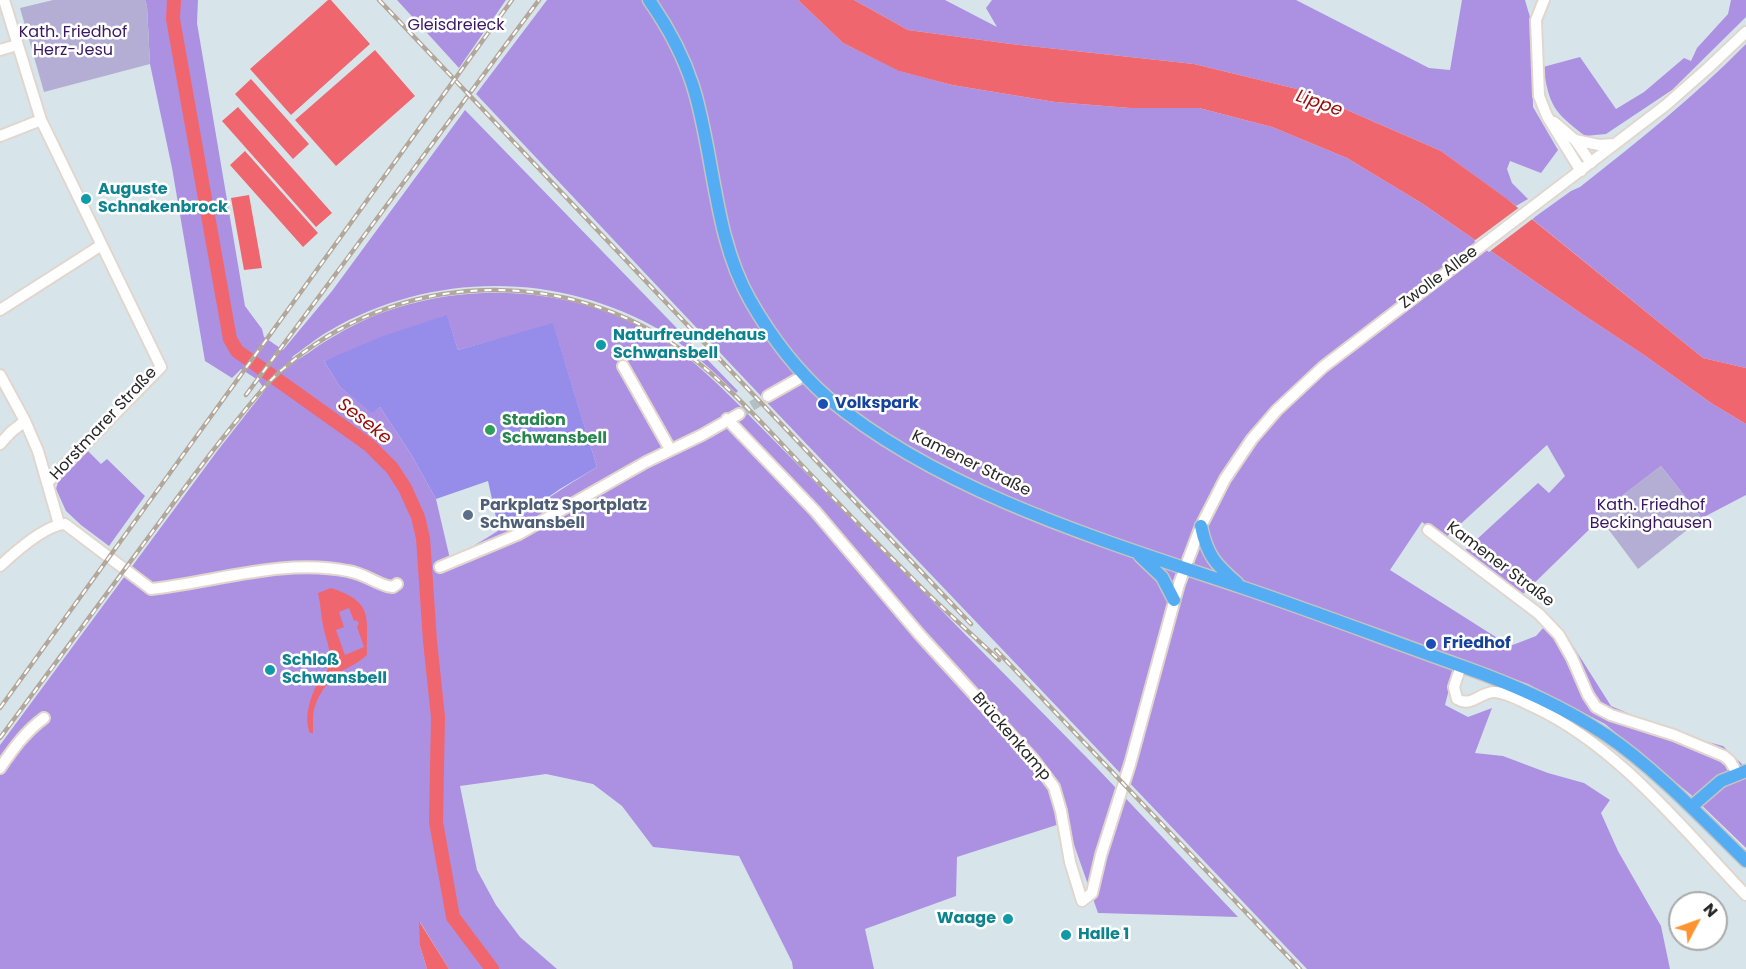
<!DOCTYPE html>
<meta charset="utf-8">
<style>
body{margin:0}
#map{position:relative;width:1746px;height:969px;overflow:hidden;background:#d7e5ea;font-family:Poppins,sans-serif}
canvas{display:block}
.north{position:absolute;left:1668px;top:891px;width:60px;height:60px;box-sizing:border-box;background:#fff;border:2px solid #a9a9a9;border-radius:50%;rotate:49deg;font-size:16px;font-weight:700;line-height:24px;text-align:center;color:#272727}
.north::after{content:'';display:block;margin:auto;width:21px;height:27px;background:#fd9431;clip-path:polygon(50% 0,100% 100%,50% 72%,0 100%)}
</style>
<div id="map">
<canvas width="1746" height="969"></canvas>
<div class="north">N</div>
</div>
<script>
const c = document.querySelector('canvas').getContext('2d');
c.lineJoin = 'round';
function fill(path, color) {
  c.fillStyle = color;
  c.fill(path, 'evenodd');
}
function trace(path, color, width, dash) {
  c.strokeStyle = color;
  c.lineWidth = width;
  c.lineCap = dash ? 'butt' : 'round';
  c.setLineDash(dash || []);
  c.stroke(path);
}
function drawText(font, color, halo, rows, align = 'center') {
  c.font = font + ' Poppins,sans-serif';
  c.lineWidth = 5;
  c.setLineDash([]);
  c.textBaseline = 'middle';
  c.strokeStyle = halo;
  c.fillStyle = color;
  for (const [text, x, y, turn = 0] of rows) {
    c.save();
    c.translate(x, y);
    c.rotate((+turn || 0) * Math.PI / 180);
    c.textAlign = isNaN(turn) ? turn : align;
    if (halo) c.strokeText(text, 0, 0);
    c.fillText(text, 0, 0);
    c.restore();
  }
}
const green = new Path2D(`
 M145,0H198L197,23L245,306L262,329L264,337L283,350L332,291L465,110L738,391L736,393C714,372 689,348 663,332C560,271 432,271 329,331C316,338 304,349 292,357L295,361C306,356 315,347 326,341C347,328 372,315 396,308C484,280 587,290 665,341C692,359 715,381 738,404L1097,768L1238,917L1098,913L1066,822L957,857L956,896L865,929L874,969H793L792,962L739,856L653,847L622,806L593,784L546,774L460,786L477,870L496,905L520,937L557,969H449L420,922V946L427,969H0V745L218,450L265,390L258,380L241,369L232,378L205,361L172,168L150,64L147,6ZM447,316L458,350L553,324L597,467C547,497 501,532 450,559L436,499L411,454L380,407L372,412L340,387L324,361Z
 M397,0H506L459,68Z
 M547,0H798L843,43L900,71L952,85L1055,102L1130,108H1199L1272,127L1347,158L1423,204L1582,314L1644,355L1711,403L1746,424V495L1702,518L1661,466L1597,515L1600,519L1520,597L1462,553L1538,483L1549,493L1565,476L1547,445L1444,539L1422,522L1390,570L1510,646L1536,636L1551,619L1563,630L1611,706L1674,733L1723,746L1742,764L1743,771H1746V848L1690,794L1605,724L1528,684L1457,658L1445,705L1468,717L1492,708L1475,753L1503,756L1548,773L1584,783L1610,800L1601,813L1618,851L1661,926L1670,969H1307L776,412L476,94Z
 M854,0H945L997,27L986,8L992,0H1296L1429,68L1450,70L1462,0H1525L1532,24L1533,107L1558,150L1541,173L1510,161L1507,169L1512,183L1528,199L1516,206L1441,151L1301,90L1194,64L1011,44L908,30Z
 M1731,0H1746V17L1672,90L1606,134L1585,136C1553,111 1550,107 1543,67L1580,57L1616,109L1644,92L1684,58L1691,61L1697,48L1728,14Z
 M1746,44V368L1703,358L1532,219L1571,191L1580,187C1637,142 1695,96 1746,44Z
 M88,451L101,464L107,459L145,496L109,546L81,525L66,511L56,489L58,482Z`);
const cemetery = new Path2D(`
 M53,0H145L147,6L150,64L44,92L20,8Z
 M1661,466L1702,518L1638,569L1597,514Z`);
const pitch = new Path2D(`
 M447,315L458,350L553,323L597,467L560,489L499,531L488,481L436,499L411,454L380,407L372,413L340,387L324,361L383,336Z`);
const water = new Path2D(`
 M328,0H331L370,44L291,115L250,69Z
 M798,0H854L908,30L1011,44L1194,64L1301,90L1441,151L1507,199L1703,358L1746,368V424L1711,403L1644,355L1582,314L1423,204L1347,158L1272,127L1199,108H1130L1055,102L952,85L899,71L843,43Z
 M375,50L415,96L336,166L295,120Z
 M251,79L309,144L293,159L235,94Z
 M238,107L332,213L316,227L222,121Z
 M245,151L318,233L303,247L230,165Z
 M249,195L262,268L244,270L231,198Z
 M331,588C373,602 367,615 367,655C359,663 348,667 339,673C326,681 313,703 313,718C313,723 313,727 313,733H310C303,717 311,694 320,679C322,676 327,672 328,668C333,656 327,642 324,630C321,618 321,606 318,593ZM349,608L354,621L356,620L359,623L357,627L364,647L345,655L336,630L344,627L339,612Z
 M419,921L449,969H427L420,946Z`);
const pier = new Path2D(`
 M1521,206L1535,217L1489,252L1474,241Z`);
const river = new Path2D(`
 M174,0L173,19L230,339L237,351L369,445L392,468L405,488L418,517L423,538L430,641L438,717L436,822L453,917L492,969`);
const minorTunnel = new Path2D(`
 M739,414L768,396`);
const minor = new Path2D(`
 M4,0L41,120L161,367L47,483
 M1544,0L1536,20L1539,96L1547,116L1581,171
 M0,50L17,45
 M1554,122L1575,140L1591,163
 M0,136L41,120
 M1575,140L1599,145L1614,144
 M0,310L100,246
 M623,366L670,449
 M0,375L25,421L38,451L59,524
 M768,396L805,375
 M727,419L815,511L920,635L1033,759L1054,787L1061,811L1070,862L1082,901L1092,893L1101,855L1130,764L1179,584L1201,526L1225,479L1252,439L1277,410L1323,367L1666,105L1708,68L1746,32
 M0,444L11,432L25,421
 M1428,530L1539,614L1559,635L1572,658L1588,695L1596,707L1611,715L1674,735L1724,756L1730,761L1737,773
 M0,566C15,552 45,525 65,524L151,589C216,582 283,558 348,571C362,573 374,582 387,586L393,587L397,584
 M440,567L519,534L646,462L702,435L739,414
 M1461,666L1454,687L1457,699C1472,708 1481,691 1495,692C1508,693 1523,702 1534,707C1619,747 1682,828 1746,895
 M0,768C13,749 25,732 44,718`);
const major = new Path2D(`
 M649,0C668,27 683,55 693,86C715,157 713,234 750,300C770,335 797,371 828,398C940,492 1104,541 1241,587C1315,612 1388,640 1461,666C1512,684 1561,705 1606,735C1655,768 1704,820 1746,861
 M1201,526C1207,555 1215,564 1237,583
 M1140,556L1162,577L1174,600
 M1691,807L1721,781L1746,771`);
const rail = new Path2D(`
 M379,0L971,624
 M246,395L539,0
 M996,650L1300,969
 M0,708L512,0
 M0,738C55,664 110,590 164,516C188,483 212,451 238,419C252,402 265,384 283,369C396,270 566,263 687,354C733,388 776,439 817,481C848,513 879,546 911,577C939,606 970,632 999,660`);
const markers = [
 [86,199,6,"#0f9aa8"],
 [601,345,6,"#0f9aa8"],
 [823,404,6,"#1a4fb4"],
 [490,430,6,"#2e9e5b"],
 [468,515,6,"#5c6f8a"],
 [1431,644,6,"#1a4fb4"],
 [270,670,6,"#0f9aa8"],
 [1008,919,6,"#0f9aa8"],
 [1066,935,6,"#0f9aa8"]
];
const parkNames = [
 ["Gleisdreieck",456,26],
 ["Kath. Friedhof",73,33],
 ["Herz-Jesu",73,51],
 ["Kath. Friedhof",1651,506],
 ["Beckinghausen",1651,524]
];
const cultureNames = [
 ["Auguste",98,190],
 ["Schnakenbrock",98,208],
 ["Naturfreundehaus",613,336],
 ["Schwansbell",613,354],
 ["Schloß",282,661],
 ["Schwansbell",282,679],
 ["Waage",996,919,"right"],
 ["Halle 1",1078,935]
];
const streetNames = [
 ["Zwolle Allee",1439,278,-37],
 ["Horstmarer Straße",104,424,-47],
 ["Kamener Straße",971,464,26],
 ["Kamener Straße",1500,565,37],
 ["Brückenkamp",1011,737,49]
];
const transitNames = [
 ["Volkspark",835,404],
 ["Friedhof",1443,644]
];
const leisureNames = [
 ["Stadion",502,421],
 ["Schwansbell",502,439]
];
const serviceNames = [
 ["Parkplatz Sportplatz",480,506],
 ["Schwansbell",480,524]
];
const waterNames = [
 ["Lippe",1319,104,19],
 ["Seseke",364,422,38]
];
fill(green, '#ac91e3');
fill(cemetery, '#b5aed4');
fill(pitch, '#968deb');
fill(water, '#f0666f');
fill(pier, '#d7e5ea');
trace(river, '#f0666f', 14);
trace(minorTunnel, '#b4bfc3', 10, [10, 5]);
trace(minor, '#e1d6cd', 14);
trace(major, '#c3c3c3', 15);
trace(minor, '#fff', 10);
trace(major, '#54adf2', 12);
trace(rail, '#b2a79a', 4.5);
trace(rail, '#fff', 2, [7]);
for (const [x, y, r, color] of markers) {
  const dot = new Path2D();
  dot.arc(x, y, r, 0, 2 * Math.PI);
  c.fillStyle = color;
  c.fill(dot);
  trace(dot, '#fff', 2);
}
drawText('16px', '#3a1763', '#fff', parkNames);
drawText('bold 16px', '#0d838f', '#fff', cultureNames, 'left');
drawText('16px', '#272727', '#fff', streetNames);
drawText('bold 16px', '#164399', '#fff', transitNames, 'left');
drawText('bold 16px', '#27864d', '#fff', leisureNames, 'left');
drawText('bold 16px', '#4e5e75', '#fff', serviceNames, 'left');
drawText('italic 18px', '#970d0b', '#fff', waterNames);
</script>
